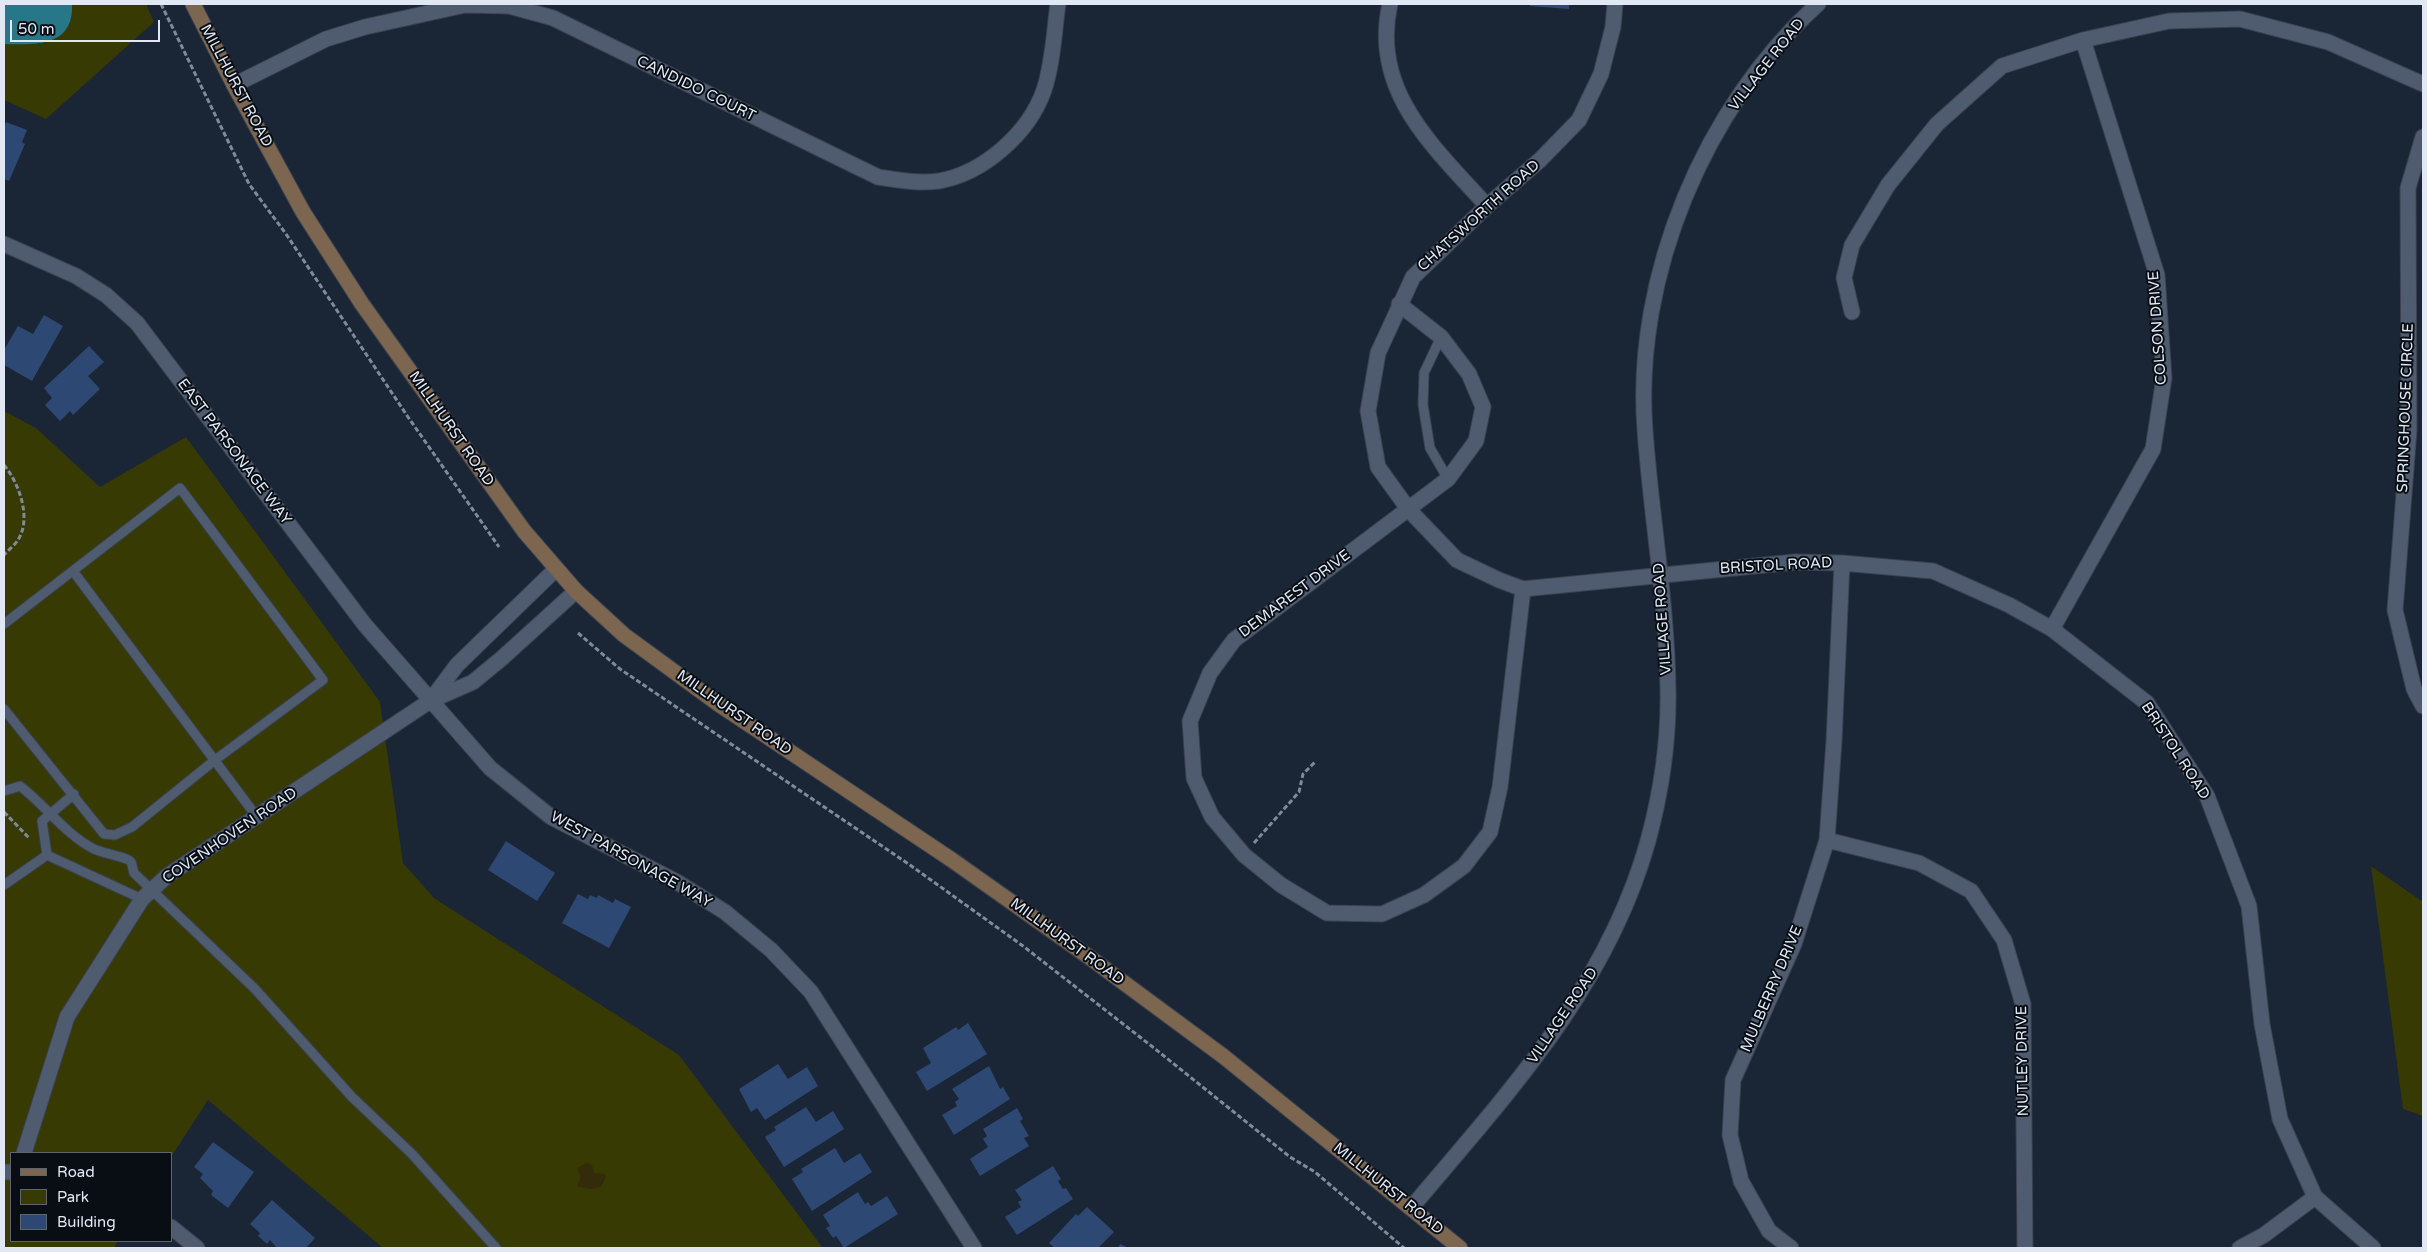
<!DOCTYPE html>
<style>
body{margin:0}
#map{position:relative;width:2427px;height:1252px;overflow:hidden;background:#1a2535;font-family:"Varela Round",sans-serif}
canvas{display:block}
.frame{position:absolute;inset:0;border:5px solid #e1e8f4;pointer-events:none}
.legend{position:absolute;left:10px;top:1152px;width:162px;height:90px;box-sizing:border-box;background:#090e15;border:1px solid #5f656e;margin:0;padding:6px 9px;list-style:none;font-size:15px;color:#e1e8f4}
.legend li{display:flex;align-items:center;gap:10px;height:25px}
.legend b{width:25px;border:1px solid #5f656e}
.scale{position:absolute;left:10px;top:20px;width:150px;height:22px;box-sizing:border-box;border:2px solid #e1e8f4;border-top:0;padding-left:6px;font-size:15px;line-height:18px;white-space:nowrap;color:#e1e8f4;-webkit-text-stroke:4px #090e15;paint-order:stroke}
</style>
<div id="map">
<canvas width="2427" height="1252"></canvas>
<div class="frame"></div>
<ul class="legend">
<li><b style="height:6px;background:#7d664f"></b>Road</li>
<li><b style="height:14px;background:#373a03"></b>Park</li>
<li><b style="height:14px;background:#2d4973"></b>Building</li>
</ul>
<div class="scale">50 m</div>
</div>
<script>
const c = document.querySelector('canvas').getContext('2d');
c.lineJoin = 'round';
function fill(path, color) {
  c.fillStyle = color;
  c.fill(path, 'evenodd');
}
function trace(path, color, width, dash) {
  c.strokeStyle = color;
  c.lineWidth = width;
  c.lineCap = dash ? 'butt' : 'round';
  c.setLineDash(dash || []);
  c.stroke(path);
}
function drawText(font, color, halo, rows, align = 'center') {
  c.font = font + ' "Varela Round",sans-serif';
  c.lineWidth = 4;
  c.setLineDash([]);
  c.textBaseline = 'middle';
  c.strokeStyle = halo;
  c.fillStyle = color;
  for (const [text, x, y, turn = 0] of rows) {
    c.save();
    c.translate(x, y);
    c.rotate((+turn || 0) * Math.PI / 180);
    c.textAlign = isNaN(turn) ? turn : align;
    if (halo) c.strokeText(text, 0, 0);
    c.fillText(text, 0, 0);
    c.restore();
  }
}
const green = new Path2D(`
 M4,4H146L154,22L46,119L4,100Z
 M4,411L36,428L100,487L186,437L380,702L403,863L434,898L679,1055L823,1248H383L208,1100L171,1157V1153H11V1241H118L114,1248H4Z
 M2371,866L2423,902V1116L2403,1109Z`);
const sand = new Path2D(`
 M587,1163L592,1165L594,1173L604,1174L606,1177L601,1187L591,1189L577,1186L581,1177L577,1168Z`);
const water = new Path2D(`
 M4,4H72C74,46 37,45 4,44Z`);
const building = new Path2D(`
 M1530,4H1569V9L1530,6Z
 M6,122L27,130L22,142L25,144L9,181L4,179V127Z
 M44,315L63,326L32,381L4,365V350L18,326L33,334Z
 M89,346L104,362L88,376L100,389L73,415L70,411L60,421L45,405L52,398L44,388Z
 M506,841L555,873L537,901L488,870Z
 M578,894L588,899L590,895L597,898L598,895L613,903L615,899L631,907L609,948L562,923Z
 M968,1023L987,1054L927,1091L916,1072L931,1063L923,1048L956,1027L958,1030Z
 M778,1064L788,1079L807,1067L818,1086L765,1120L757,1108L751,1112L739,1089Z
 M989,1066L1000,1089L1003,1087L1010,1099L954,1135L942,1115L957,1106L955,1102L959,1099L952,1089Z
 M806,1107L816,1122L833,1111L844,1129L784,1167L765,1137L776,1130L774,1127Z
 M1017,1108L1023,1119L1020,1121L1029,1136L1024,1138L1029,1146L980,1176L970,1159L988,1147L983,1139L987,1136L983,1129Z
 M213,1142L254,1172L228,1208L211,1195L213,1191L200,1178L203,1174L194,1167Z
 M835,1148L844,1163L860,1153L872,1172L812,1211L792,1179L803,1172L801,1169Z
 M1053,1166L1061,1179L1058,1181L1063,1189L1066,1188L1073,1199L1017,1235L1005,1217L1021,1207L1018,1202L1022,1200L1015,1190Z
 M858,1192L865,1204L868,1202L871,1206L887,1196L898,1214L844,1248L836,1236L833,1238L826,1228L830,1226L823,1215Z
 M272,1200L315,1238L306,1248H277L270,1240L267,1244L258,1236L260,1233L250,1224Z
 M1087,1207L1114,1232L1098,1248H1055L1049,1243L1076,1214L1078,1216Z
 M1120,1244L1129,1248H1118Z`);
const path = new Path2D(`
 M161,4L249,184L286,234L408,417L499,547
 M4,465C19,483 32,518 18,540C15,545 8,550 4,555
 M578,633L620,669L910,865L1023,946L1154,1048L1290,1157L1315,1172L1404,1248
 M4,812L30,839
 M1254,843L1299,792L1303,774L1316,761`);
const lane = new Path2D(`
 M1441,337L1424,373L1423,405L1430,448L1448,479
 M73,571L257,817
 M4,624L180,488L323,680L215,760L132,827L115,835L104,834L4,709
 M4,791L20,786C45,805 66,835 94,849C101,853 128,857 131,862C132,864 133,869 134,873L255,989L352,1097L412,1154L496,1248
 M47,855L42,821L74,794
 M4,885L47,855L142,899`);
const street = new Path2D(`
 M1390,4C1370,91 1434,147 1487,206
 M1615,4L1613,27L1601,74L1579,120L1540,160L1487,206L1413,277L1378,353L1368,411L1378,467L1409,510L1457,560L1499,580L1523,589L1795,562L1842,563L1933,571L2009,605L2052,629L2147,703L2207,796L2249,906L2262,1024L2280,1119L2315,1197L2373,1248
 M234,85L326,39L365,27L465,5L509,6L553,18L878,177C898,180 919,184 939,181C984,173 1029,133 1044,90C1053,63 1054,32 1058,4
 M2423,137L2408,188L2409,430L2395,610L2414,689L2423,706
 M4,244L76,276L106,295L137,323L365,625L490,768L551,817L677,882L725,912L771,950L811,992L974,1248
 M1399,304L1441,337L1469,374L1483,407L1476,441L1448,479L1234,640L1210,673L1190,721L1194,778L1212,817L1244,855L1281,885L1327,913L1382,914L1424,895L1464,866L1490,832L1500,787L1523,589
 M1852,312L1844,278L1852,245L1888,185L1937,124L2002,66L2083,40L2169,21L2240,19L2328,42L2423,84
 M555,570L457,665L430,701L473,682L501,659L576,591
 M2052,629L2153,449L2164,378L2157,275L2083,40
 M1827,840L1919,863L1971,891L2004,940L2023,1004L2025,1248
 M24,1153L67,1017L142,899L167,876L430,701
 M4,1172H11
 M1411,1208C1507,1094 1607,988 1648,841C1661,793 1669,739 1668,689C1667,602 1651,516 1645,430C1633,277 1705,106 1818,4
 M171,1227L197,1248
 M1791,1248L1769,1231L1741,1181L1730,1135L1733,1080L1794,944L1827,840L1834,741L1842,563
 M2240,1248L2264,1235L2315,1197`);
const secondary = new Path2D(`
 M193,4L234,85L303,212L362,304L524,531L576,591L624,635L717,703L952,860L1089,957L1223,1056L1460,1248`);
const streetNames = [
 ["VILLAGE ROAD",1767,65,-52],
 ["MILLHURST ROAD",236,86,62],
 ["CANDIDO COURT",696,89,26],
 ["CHATSWORTH ROAD",1479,216,-42],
 ["COLSON DRIVE",2158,328,-94],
 ["SPRINGHOUSE CIRCLE",2406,408,-88],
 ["MILLHURST ROAD",451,429,55],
 ["EAST PARSONAGE WAY",234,452,53],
 ["BRISTOL ROAD",1776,566,-3],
 ["DEMAREST DRIVE",1295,594,-37],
 ["VILLAGE ROAD",1663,619,-94],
 ["MILLHURST ROAD",734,713,35],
 ["BRISTOL ROAD",2175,751,57],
 ["COVENHOVEN ROAD",230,836,-34],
 ["WEST PARSONAGE WAY",631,860,29],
 ["MILLHURST ROAD",1067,942,36],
 ["MULBERRY DRIVE",1772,989,-67],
 ["VILLAGE ROAD",1563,1016,-56],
 ["NUTLEY DRIVE",2023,1061,-91],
 ["MILLHURST ROAD",1388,1189,39]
];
fill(green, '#373a03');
fill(sand, '#342b0a');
fill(water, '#287788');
fill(building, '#2d4973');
trace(lane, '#3a4250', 11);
trace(street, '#3a4250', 17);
trace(secondary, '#3a4250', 17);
trace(path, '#818a98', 3, [5, 2.5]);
trace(lane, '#4f5c6f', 9);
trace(street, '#4f5c6f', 15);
trace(secondary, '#7d664f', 15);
drawText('15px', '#e1e8f4', '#090e15', streetNames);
</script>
